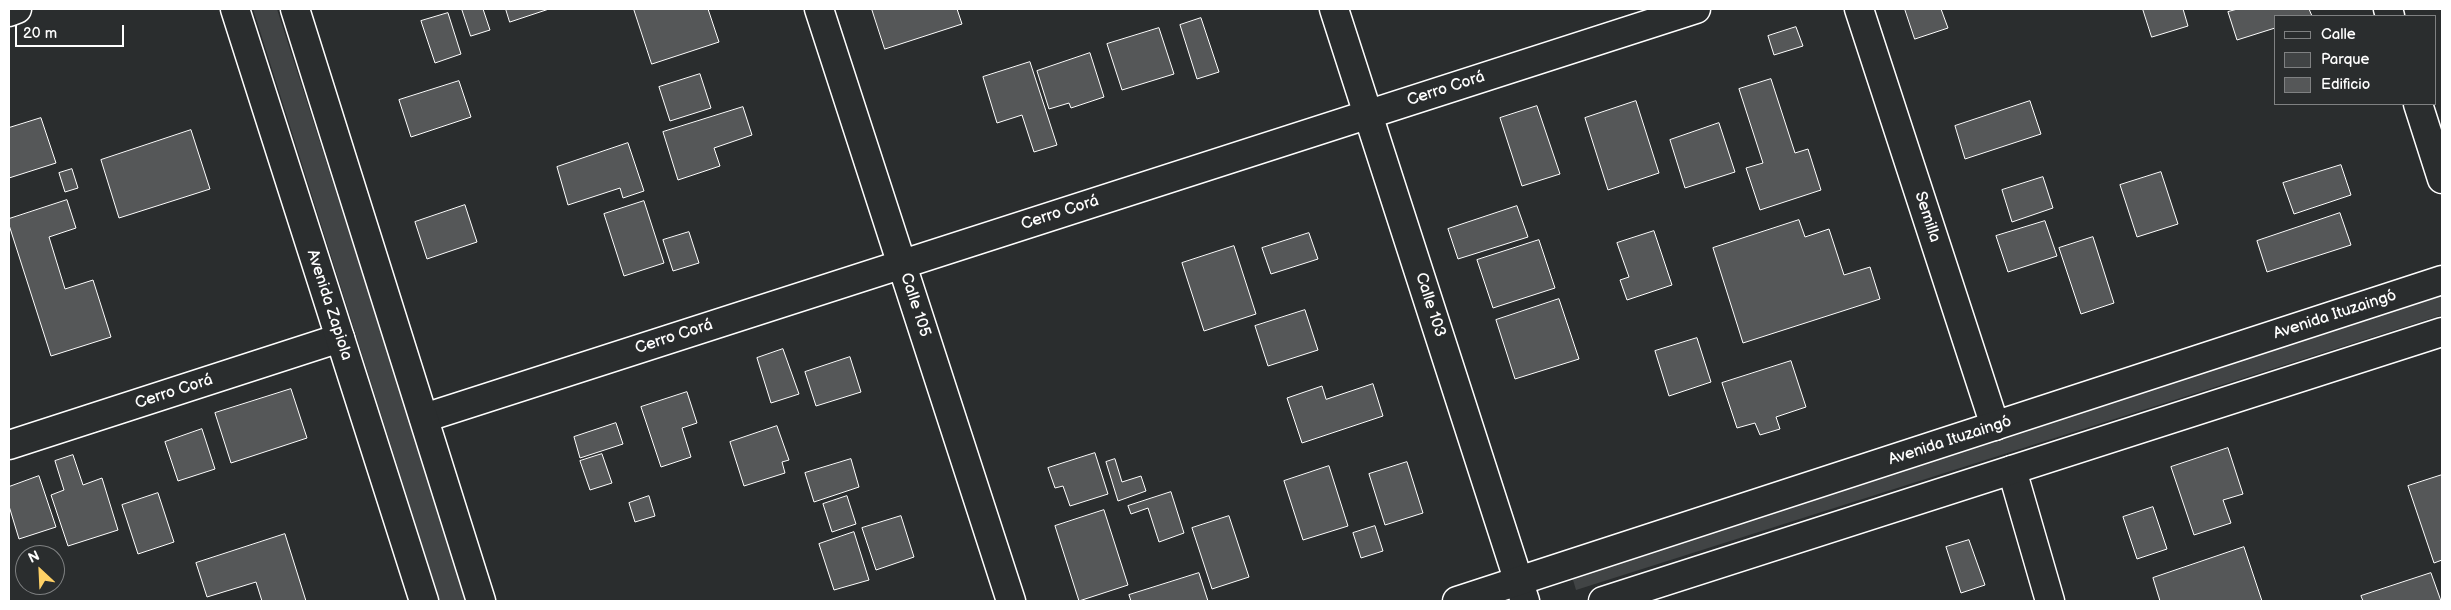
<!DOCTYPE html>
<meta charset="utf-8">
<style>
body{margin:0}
#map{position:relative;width:2451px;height:610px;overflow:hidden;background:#2a2d2e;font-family:"Balsamiq Sans",sans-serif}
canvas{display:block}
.frame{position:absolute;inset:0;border:10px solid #fff;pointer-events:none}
.legend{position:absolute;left:2274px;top:15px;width:162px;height:90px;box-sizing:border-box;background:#2a2d2e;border:1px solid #7f8182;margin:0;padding:6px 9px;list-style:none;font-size:15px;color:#fff}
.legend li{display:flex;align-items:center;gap:10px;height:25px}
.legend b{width:25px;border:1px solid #7f8182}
.north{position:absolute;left:15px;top:545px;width:50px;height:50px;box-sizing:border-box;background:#2a2d2e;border:1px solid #7f8182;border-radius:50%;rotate:335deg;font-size:14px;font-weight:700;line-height:20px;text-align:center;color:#fff}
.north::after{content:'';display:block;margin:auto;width:18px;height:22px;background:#ffd166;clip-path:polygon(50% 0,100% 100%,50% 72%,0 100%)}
.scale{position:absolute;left:15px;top:25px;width:109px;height:22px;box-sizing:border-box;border:2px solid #fff;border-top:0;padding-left:6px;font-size:15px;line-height:18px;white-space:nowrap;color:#fff;-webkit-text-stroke:4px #2a2d2e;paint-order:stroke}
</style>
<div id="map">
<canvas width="2451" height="610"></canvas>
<div class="frame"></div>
<ul class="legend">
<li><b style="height:6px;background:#2a2d2e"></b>Calle</li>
<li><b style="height:14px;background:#414445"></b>Parque</li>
<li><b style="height:14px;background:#555758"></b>Edificio</li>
</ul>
<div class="north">N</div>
<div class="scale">20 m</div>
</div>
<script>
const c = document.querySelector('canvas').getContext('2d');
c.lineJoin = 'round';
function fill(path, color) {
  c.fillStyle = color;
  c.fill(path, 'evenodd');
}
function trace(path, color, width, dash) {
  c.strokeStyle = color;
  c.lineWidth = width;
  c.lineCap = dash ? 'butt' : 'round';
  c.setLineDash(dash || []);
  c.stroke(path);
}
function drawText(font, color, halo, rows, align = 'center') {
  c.font = font + ' "Balsamiq Sans",sans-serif';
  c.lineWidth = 5;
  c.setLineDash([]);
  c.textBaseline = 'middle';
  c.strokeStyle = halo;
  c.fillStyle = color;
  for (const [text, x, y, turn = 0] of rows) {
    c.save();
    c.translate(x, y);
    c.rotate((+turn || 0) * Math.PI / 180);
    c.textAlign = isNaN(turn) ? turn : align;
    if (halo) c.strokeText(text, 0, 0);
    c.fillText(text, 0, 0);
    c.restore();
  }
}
const green = new Path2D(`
 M253,9H277L468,601H440Z
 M2442,296V315L1576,590L1571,573Z`);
const building = new Path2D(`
 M462,9H483L490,30L471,36Z
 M506,9H549L510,22Z
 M634,9H708L719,42L652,64Z
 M872,9H957L962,24L885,49Z
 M1905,9H1941L1948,28L1915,39Z
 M2143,9H2183L2188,26L2152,37Z
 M2238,9H2309L2312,16H2275V28L2237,40L2228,12Z
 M448,13L461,54L435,63L421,21Z
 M1201,18L1219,72L1197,79L1180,25Z
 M1796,27L1803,46L1774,55L1768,36Z
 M1159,28L1174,74L1122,90L1107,44Z
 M1090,53L1104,97L1071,108L1069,103L1049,109L1037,71Z
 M1030,62L1057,145L1034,152L1022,115L997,123L983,77Z
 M700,74L711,108L670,121L659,87Z
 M1771,79L1795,153L1808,149L1821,190L1760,210L1746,168L1763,163L1739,89Z
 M459,81L471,117L411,137L399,100Z
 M1636,101L1659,173L1608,190L1585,118Z
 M2030,101L2041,134L1965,159L1955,126Z
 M1537,106L1560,174L1522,186L1500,118Z
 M743,107L752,135L714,148L720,166L678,180L663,132Z
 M41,118L56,163L9,178V128Z
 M1719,123L1735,172L1685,188L1670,140Z
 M191,130L210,189L119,218L101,160Z
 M628,143L644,191L623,198L620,188L568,205L557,167Z
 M2341,165L2351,195L2294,214L2283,183Z
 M72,169L78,188L65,192L59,173Z
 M2161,172L2178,224L2137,237L2120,185Z
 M2043,177L2053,208L2012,222L2002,190Z
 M67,200L76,228L49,237L65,289L93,280L111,337L51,356L9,225V219Z
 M644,201L664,263L624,276L604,214Z
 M465,205L477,242L427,259L415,222Z
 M1517,206L1528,237L1458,259L1448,229Z
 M2340,213L2351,245L2267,272L2257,241Z
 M1799,220L1805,237L1829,229L1844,275L1870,267L1880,299L1743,343L1713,248Z
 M2045,221L2057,256L2008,272L1996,236Z
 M1654,231L1672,285L1627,300L1620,280L1629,277L1617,243Z
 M689,232L699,263L673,271L663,240Z
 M1309,233L1318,259L1271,274L1262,248Z
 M2093,237L2114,303L2081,314L2059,248Z
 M1539,240L1555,288L1493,308L1477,260Z
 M1234,246L1256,314L1204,331L1182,263Z
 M1559,299L1579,359L1515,379L1496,320Z
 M1305,310L1318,350L1268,366L1255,326Z
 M1697,338L1711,382L1669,396L1655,351Z
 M783,349L799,394L771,403L757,358Z
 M850,357L861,392L816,406L805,372Z
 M1791,361L1806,407L1776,417L1780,429L1760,435L1755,423L1737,428L1722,383Z
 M1373,384L1383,416L1302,443L1287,398L1322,386L1326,399Z
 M291,389L307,438L231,463L215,413Z
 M687,392L697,423L682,428L691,457L661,467L641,407Z
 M616,423L623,444L580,458L574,437Z
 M777,426L789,460L782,462L785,473L744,486L730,442Z
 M202,429L215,469L178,481L165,442Z
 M2228,448L2243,494L2223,500L2231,523L2194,535L2171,467Z
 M1095,453L1108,494L1070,506L1063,486L1055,488L1048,468Z
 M602,454L612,483L590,490L580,461Z
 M73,455L83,485L102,478L118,530L68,546L51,495L64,490L55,461Z
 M851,459L859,487L814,502L805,473Z
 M1115,459L1122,482L1141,476L1146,491L1118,501L1106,462Z
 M1407,462L1423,513L1385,525L1369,474Z
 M1329,466L1348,526L1303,540L1284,481Z
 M2442,475V560L2434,563L2408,486Z
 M39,476L56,527L19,539L9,506V487Z
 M1171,492L1184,533L1159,542L1148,508L1131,514L1128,506Z
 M158,493L174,542L138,554L122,505Z
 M649,496L655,516L635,522L629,503Z
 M847,496L856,524L832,532L823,504Z
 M2153,507L2167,549L2137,559L2123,517Z
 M1104,510L1128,585L1079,601L1055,526Z
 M901,516L914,557L876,570L862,528Z
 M1229,516L1249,577L1212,589L1192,528Z
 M1375,526L1383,551L1361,558L1353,533Z
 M854,532L869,580L834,590L819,544Z
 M285,534L306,601H262L256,582L207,597L196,563Z
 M1969,540L1985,585L1961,593L1946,547Z
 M2244,547L2262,601H2160L2153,578Z
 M1199,573L1208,601H1131L1129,595Z
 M2431,573L2441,601H2363L2361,596Z`);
const minor = new Path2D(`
 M819,9L1011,601
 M1334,9L1525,601
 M1859,9L1995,426
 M9,12L17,9
 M424,418L1696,9
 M9,445L340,338
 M2012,470L2050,601`);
const major = new Path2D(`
 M235,9L424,601
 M295,9L481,601
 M2388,9L2390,16
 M2418,104L2442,179
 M1457,601L2442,280
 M1603,601L2442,332`);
const streetNames = [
 ["Cerro Corá",1446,89,-18],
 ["Cerro Corá",1060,213,-18],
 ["Semilla",1927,217,72],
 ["Avenida Zapiola",329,305,72],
 ["Calle 105",915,305,72],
 ["Calle 103",1430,305,72],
 ["Avenida Ituzaingó",2335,315,-18],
 ["Cerro Corá",674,337,-18],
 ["Cerro Corá",174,392,-18],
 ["Avenida Ituzaingó",1950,441,-18]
];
fill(green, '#414445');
fill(building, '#555758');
trace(building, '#fff', 1);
trace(minor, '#fff', 31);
trace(major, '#fff', 31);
trace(minor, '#2a2d2e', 28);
trace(major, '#2a2d2e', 28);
drawText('16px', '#fff', '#2a2d2e', streetNames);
</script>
